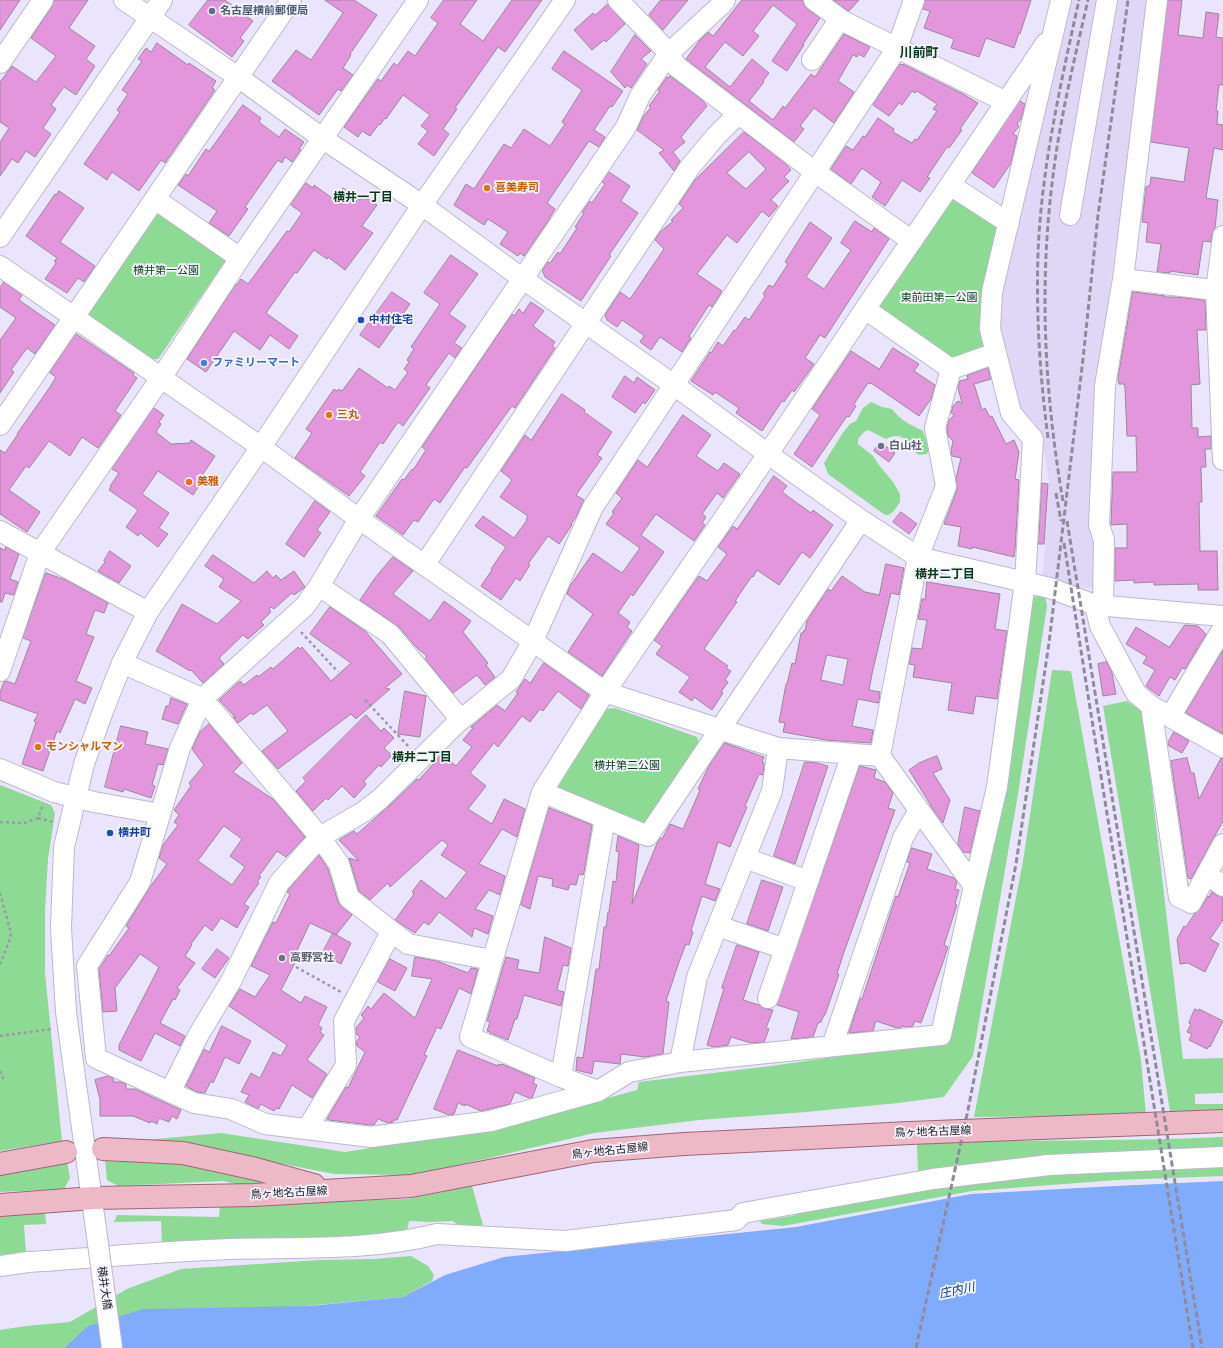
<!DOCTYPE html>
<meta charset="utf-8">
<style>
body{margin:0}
canvas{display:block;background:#eae4fc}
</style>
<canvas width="1223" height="1348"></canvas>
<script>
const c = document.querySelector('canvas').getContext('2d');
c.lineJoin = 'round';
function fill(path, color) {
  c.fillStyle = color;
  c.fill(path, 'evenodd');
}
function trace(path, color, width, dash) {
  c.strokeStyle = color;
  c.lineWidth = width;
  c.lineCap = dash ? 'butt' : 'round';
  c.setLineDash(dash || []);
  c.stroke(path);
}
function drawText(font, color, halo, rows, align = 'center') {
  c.font = font + ' "Noto Sans","Noto Sans JP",sans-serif';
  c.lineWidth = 3.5;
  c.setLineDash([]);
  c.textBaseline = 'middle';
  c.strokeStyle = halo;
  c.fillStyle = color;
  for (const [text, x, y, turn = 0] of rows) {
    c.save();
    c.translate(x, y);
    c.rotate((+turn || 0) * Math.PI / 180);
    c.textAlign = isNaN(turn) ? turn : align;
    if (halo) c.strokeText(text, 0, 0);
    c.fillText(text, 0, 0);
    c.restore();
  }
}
const built = new Path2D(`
 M1069,0H1148L1098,380L1097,542L1094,587L1085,588L1053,584L1043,575L1049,480L1041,436L1021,417L996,326L997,300Z`);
const green = new Path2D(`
 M958,196L996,224L999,235L988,346L952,362L879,313L880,304L950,198Z
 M160,209L226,260L158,359H152L89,315L90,307L154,211Z
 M871,402L882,407L892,409C900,420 911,425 923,431L929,449L927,454L919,455C906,447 907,429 886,439L868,430L864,432L858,439V444L873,456L879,465L893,482L900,494V502L893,512L888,515H885L828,474L824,463L842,434L850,424L856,421L863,408Z
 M1045,594L1047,606L1018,794L973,1056L944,1097L898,1103L806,1112L699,1120L594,1133L485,1159L411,1175L334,1174L192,1146L123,1142L221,1133L345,1152L501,1127L637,1090L639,1082L771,1066L945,1041L1031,598Z
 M1052,670L1071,671L1141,1060L1146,1115L974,1117L1023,861Z
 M1127,701L1143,712L1183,1059L1223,1058V1093L1195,1094V1104H1223V1113L1171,1117L1103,706Z
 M615,708L697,737L701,747L648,824L642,827L560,794L556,784L606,709Z
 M0,785L51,805L55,813L48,859L45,911V973L62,1141L0,1151Z
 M1223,1137V1151L918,1174L917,1143C1019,1139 1121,1142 1223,1137Z
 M67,1161L70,1178L64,1189L0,1192V1173Z
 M105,1161L182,1164L279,1183L255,1188L223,1181L118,1186L107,1180Z
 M1223,1165V1176L1117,1180L972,1191L783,1226L762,1224L760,1221L792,1216L815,1208L1010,1176Z
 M472,1186L483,1225L459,1226L453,1221L431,1222L409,1221L407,1232L360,1236L162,1243L161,1221L114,1222L117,1215L219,1217L220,1204L408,1199Z
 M45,1213L46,1224L24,1225L26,1253L0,1255V1215Z
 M411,1256L428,1266L434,1275L432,1281L403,1297L89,1326L64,1348H0V1330L26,1326L70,1322L127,1289L181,1269L320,1260L373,1259Z`);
const water = new Path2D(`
 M1223,1181V1348H64L88,1326L143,1309L310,1306L403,1297L445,1275L504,1257L796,1227L971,1194L1115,1186Z`);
const building = new Path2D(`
 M0,0H20L0,30Z
 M54,0H88L69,28L95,46L86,59L95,66L76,95L64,87L51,105L56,109L43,128L51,134L35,157L26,151L18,163L12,159L0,176V142L9,128L0,122V82L12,66L36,82L56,56L31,38L52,6Z
 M208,0H225L253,21L240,38L244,41L232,57L189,25Z
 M325,0H354L377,15L350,54L351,55L343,68L353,75L341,91L338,89L319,115L272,81L296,50L311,60L343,13Z
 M444,0H477L460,24L483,41L512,0H542L505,52L498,47L455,108L457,109L443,129L449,134L434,156L418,144L428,131L421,126L430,115L403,95L386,119L385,118L380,125L379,124L370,136L362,131L358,137L344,127L378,79L381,81L394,63L397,66L408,51L415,56L438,23L431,18Z
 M661,0H688L663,30L649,15Z
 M742,0H803L804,5L807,9L820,18L803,44L804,45L787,71L772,61L797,24L773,5L753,31L759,36L743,56L725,42L705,67L730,87L752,59L769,73L763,81L764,82L749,101L773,120L783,106L785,108L811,74L815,77L844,34L870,47L864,57L858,54L857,57L853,55L838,81L854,92L834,123L814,108L800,126L804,129L794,142L686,59L700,40L708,32L713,36Z
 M834,0H859L849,11Z
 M925,0H1031L1020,34L1019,33L1014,48L986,38L979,57L951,48L954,39L924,28L930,11L923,9Z
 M1168,0H1182L1178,35L1203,38L1206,12L1219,14L1216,37L1223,38V85H1219L1216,111H1218L1217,124L1223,125V150L1214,148L1206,198L1218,200L1215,228L1212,234L1211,242L1203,241L1198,275L1170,271V273L1157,272L1161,244L1146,242L1148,223L1142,222L1146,187L1150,185L1151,177L1184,182L1189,148L1151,142Z
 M608,4L625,24L606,42L604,40L592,50L574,30L593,13L595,15Z
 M635,35L651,51L641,59L647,64L631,88L627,85L625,88L611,72Z
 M157,43L188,65L189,63L216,81L212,88L215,90L165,163L161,160L139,191L112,172L107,180L84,164L120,112L117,110L128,94L122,90L142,61L138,59L146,48L151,52Z
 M564,51L623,91L612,107L610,106L594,130L605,137L599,147L589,141L547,203L555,209L548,221L524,256L520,253L518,256L500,244L508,232L488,219L484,225L454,205L466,184L474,189L504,144L511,148L524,129L550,146L565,124L562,122L582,90L552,69Z
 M900,64L902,65L903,64L963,94L978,103L960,129L962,130L949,148L947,147L927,177L930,178L920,192L902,180L885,206L872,197L881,182L862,168L851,184L831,169L846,146L853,150L863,136L865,137L878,118L894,129L893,132L912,143L915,139L917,140L937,111L933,109L937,104L917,91L915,93L912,91L902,105L899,103L889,116L873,105Z
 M670,76L701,99L707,106L681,137L685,142L673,152L680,161L674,171L659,153L664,150L637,130L643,117L651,107L649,106L660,91L658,90L667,77L668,78Z
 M1020,101L1025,104L1021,119L1017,124L1019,126L1013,134L1017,136L1011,163L994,188L972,173Z
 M243,105L261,118L259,122L279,137L285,129L304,142L299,149L301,150L292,162L285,157L282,163L278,160L245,207L248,209L229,236L209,223L217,211L178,185L186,174L188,176L206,149L209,151Z
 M744,132L785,163L791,170L784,177L789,181L771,200L778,206L769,217L762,211L737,243L727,235L697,274L722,291L712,307L709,305L689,336L691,338L682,352L660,337L651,350L640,342L644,336L642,334L622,320L617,327L607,320L605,315L620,292L630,299L664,249L655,240L659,233L673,221L671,220L683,208L679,204L695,180ZM749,152L766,169L746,189L727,173Z
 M609,172L630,186L621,201L638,213L609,255L611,256L581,301L545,277L542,270L548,262L550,263L558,252L560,254L577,228L575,227L584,213L582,212L590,201L592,203L605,184L602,182Z
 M306,183L313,188L314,185L335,200L343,188L360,200L363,197L366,200L368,198L377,205L362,226L373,233L345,270L328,257L327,259L314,250L297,273L295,272L266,313L298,336L289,349L270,335L260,350L234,331L206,372L187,359L236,284L237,285L241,279L248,284L287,231L289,232L302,213L291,205Z
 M59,191L84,208L60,242L95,266L84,282L78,278L67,293L45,279L56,263L54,261L57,258L26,236L55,194L56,195Z
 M855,221L872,232L874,228L889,239L825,338L820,335L805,358L814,364L794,392L792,390L784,402L782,401L762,431L736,413L739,408L715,392L713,395L691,381L710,352L711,353L718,342L723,346L734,330L735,331L745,317L749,320L765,296L763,294L769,285L773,287L788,264L785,262L810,222L832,238L806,277L824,289L851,250L841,243Z
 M451,255L478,274L449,314L466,326L454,343L462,348L455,358L449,353L426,385L430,388L403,426L398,422L383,444L380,442L360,472L365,476L349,496L295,458L312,433L306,429L334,389L337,391L339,389L342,391L359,368L388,388L389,386L395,390L408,372L404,369L409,362L407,360L414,349L411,347L440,304L424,293Z
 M4,282L22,295L19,300L55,325L35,354L27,348L11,370L14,372L0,393V340L16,318L0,307V288Z
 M392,292L410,304L379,348L360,335Z
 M1133,292L1165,296V297H1175L1205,300L1206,330H1197L1200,384L1191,385L1192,428H1198V437L1211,436V449H1205L1206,467H1201L1202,502H1199L1200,551H1217L1218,590H1198V584L1154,585V582L1134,583V580L1115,581V548H1127V524L1111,525V523L1113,472H1137L1136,436H1127L1125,388L1124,384H1119L1118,379Z
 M531,302L544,311L533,326L555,342L552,346L555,348L515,408L512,406L467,468L465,467L440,503L434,499L418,522L414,520L403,535L376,516L402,479L404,480L412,469L413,470L426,450L422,447L512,314L514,316L519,309L523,313Z
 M76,334L134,373L133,375L137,378L115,411L121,415L98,448L82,437L70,456L49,441L29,468L26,466L9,490L40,512L27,532L0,514V450L5,453L18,434H17L50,387L56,377L50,373Z
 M893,348L919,364L914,371L935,385L931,399L919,416L871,383L870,384L868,383L854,404L856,406L849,417L847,416L812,467L794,454L820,415L812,409L851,351L879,369Z
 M988,368L991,379L974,384L982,410L985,408L990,417L992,416L1006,444L1014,440L1019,452L1015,479L1019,480L1015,550L1014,557L972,547V549L958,546L961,527L944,524L957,490L956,478L961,458L952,456L951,451L953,441L948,436L947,428L949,420L954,415L951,413L953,406L958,401L962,403L958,388L960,381L968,379L967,376Z
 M625,376L634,383L637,377L655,390L645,404L643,402L635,413L612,397Z
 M562,394L585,410L584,412L612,432L597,455L602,458L576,495L584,500L576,517L571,524L572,525L559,544L548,536L528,564L530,565L520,581L516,578L501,600L481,586L492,570L491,569L506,547L475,526L483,516L514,538L527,520L526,519L528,516L500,497L512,480L501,471L525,435L531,440Z
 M154,408L164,415L159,422L161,424L156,432L171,444L190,443L191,440L215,456L203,474L205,476L193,495L158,471L142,494L169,513L159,528L168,534L158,547L140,533L138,536L126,527L138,510L109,490L111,487L110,486L119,473L112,469Z
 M683,415L711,435L696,456L718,471L724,463L740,474L723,498L717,493L702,514L706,517L702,523L705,525L694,541L656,514L641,535L664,552L633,596L631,594L618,613L630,622L627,627L632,631L602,676L568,652L593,614L567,594L570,586L593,553L622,573L640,548L606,524L614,513L612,512L622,498L616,493L638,460L647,467Z
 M880,442L895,453L889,462L874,451Z
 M774,476L787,486L782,492L811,513L813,510L833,525L810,558L802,552L779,585L757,570L753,577L752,576L735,601L737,602L704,649L728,666L726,668L731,671L725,680L728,682L721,692L723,693L712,710L694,697L692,701L679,692L690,677L656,654L662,646L654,640L699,576L707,581L727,554L718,547L733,526L737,529Z
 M1042,483L1048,484L1044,544H1039Z
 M315,501L330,512L317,530L321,533L304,557L286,544Z
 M901,512L917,524L909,534L893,522Z
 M6,547L19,554L10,579L18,582L14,595L5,593L2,602H0V548L5,550Z
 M110,551L131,566L119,583L98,571L105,562L104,561Z
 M213,555L254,583L267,571L273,578L276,575L281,580L294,571L305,587L294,595L292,593L274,609L271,607L269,609L271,612L261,622L264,625L248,639L243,635L219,658L224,664L203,683L191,670L190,671L156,651L182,604L217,624L241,601L219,587L224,579L205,566Z
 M393,557L413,571L393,594L430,621L444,601L471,621L463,632L488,663L486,665L495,677L485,685L477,675L453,693L425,659L427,656L417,648L399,627L360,600L375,578Z
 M886,564L904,568L899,595L891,593L872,674L869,690L880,692L879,702L878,703L858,699L852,726L873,730L871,743L826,740L783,732L785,723L779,722L786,684H787L792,663L795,664L801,633H803L804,630L805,631L807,621L828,589L831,591L842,576L865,592L879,595ZM827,655L848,659L843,685L821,680Z
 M46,573L66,580L108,603L104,613L95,610L86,634L94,637L76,681L92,688L85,704L75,699L60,733L57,731L43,771L22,764L36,722L34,721L38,714L0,700V692L4,682L6,681L15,684L31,641L23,638Z
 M927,582L1000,594L995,629L1007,631L997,699L976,696L973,714L948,710L952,683L913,677L915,665L909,664L912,648L922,649L927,620L918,619L922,599H925Z
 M330,607L365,631L402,674L385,688L390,689L356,719L351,714L278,769L262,751L288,731L267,705L253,715L251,713L238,723L233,717L236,718L219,700L240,681L244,685L257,675L258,677L271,667L273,669L298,647L300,649L302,647L331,681L351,663L310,634Z
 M1185,625L1198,626L1206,634L1185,669L1182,668L1175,680L1170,677L1159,696L1146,686L1155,670L1143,663L1147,657L1126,644L1136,627L1169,647Z
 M1223,650V734L1186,713Z
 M1107,662L1112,673L1116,694L1103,696L1098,664Z
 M544,663L589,695L581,709L558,691L543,711L540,709L530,722L522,716L498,747L494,743L470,773L486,786L468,809L492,824L504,799L525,809L517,837L502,829L479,864L505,876L500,895L489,890L475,909L493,916L488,934L474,928L472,937L439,912L429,925L424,922L415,933L395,920L414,894L412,892L421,880L446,899L467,872L441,855L448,845L442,840L390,887L388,883L370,900L359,891L349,858L359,861L339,840L354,831L357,834L388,807L417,779L419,780L442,754L456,766L472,747L463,740L473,728L471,727L497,705L505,711L518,693L516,692L525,679L530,683Z
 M405,691L426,696L420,737L398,734Z
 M171,698L187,704L178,724L162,719L166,706H169Z
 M366,715L381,731L384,728L394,738L384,748L392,755L381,767L379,765L364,781L366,785L354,798L342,786L328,800L326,798L313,811L296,791L306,781L303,778Z
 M209,724L242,763L233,772L274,800L305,837L286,857L277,851L259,876L261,877L257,882L259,883L244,904L249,907L237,928L221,918L212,931L205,925L191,944L192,945L185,956L195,963L177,988L180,990L175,1000L173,999L160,1023L185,1036L180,1046L155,1033L141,1061L119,1050V1045L159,967L140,954L115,988L117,1011L103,1012L99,969L108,955L109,956L129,928L126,926L150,887L167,864L159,858L163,845L178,825L174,822L179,815L174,810L191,786L189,783L204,765L192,749L200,732ZM224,826L242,839L230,856L245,867L232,885L198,861Z
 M121,726L148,732L145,744L168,749L163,765L158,764L152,785L155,786L151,798L124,789L123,792L105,787Z
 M1174,732L1189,741L1182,753L1169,746L1168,743Z
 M725,743L764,757L762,762L764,763L763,775L759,774L745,806L747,807L730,847L718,842L705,884L720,889L715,901L702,896L691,931L693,932L689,945L686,944L679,962L666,1001L669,1002L663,1054L645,1057L621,1054L620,1064L594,1061L592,1074L576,1070L577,1057L583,1058L596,969H599L604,927H606L608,912H609L613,881L616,882L619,852L616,851L618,836L639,845L632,904L658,841L660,838L662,839L670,824L683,829L700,790L698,789L708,768Z
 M937,756L942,769L933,773L950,800L943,823L930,805V804L909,770L919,763Z
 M1187,758L1191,773H1194L1199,799L1221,758H1223V821L1191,879L1188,878L1171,761Z
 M805,762L817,763L828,766L795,864L774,856Z
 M860,766L876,770L874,778L885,782L893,793L888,808L895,810L843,955L837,974H839L834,989L825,1015H824L821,1022L818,1023L813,1037L791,1039L799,1012L777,1005Z
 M965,807L980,811L970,853L963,852L958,844Z
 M549,808L592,825L584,872L583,875L579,874L576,885L570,884L568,890L552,886L553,879L538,876L530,909L521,905Z
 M912,848L932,854L927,869L954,878L957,882L955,889L959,890L955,904L957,905L944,945L948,947L942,965L921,1023L915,1021L913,1026L907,1027L902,1026V1027L897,1028L876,1021L873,1031L849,1033L860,998L862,999L868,981L896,896L898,897L910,863L907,862Z
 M319,855L328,869L338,902L342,907L352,915L336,935L310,923L295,955L298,957L281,990L301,1003L305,996L327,1007L318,1025L322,1028L320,1032L324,1035L307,1060L327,1074L312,1098L292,1085L279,1109L276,1108L274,1111L261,1104L258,1109L245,1102L249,1095L241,1092L251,1073L260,1078L273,1052L281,1056L287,1045L229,1006L240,989L255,997L270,975L251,966L273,922L276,923L290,894L287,892L289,889Z
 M762,880L783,887L768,931L747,924Z
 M1212,892L1216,895L1223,897V920L1210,939L1219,944L1205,972L1188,963L1180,964L1177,939L1184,926L1186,927L1195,913L1201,908L1208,896L1209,897Z
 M333,933L351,943L341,964L322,954Z
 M545,937L571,948L568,966L563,965L557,990L564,992L561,1006L524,995L517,1019H515L508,1040L490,1033V1032L487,1031L490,1022L487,1021L506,957L519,960L517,969L539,973Z
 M737,945L759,952L743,1000L759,1005L765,1009L773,1010L766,1028L769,1029L764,1042L751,1043L731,1037L728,1045L714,1047L707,1045L724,988H722Z
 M217,949L229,958L215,978L202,969Z
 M415,957L437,961L468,973L471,968L478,969L471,994L459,988L441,1029L437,1027L424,1055L427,1056L397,1120H394L393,1122L388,1123L378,1119L374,1125H371L329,1120L327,1119L346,1087L348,1088L365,1052L357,1046L356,1042L360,1037L356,1034V1028L364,1018L361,1015L368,1006L371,1009L384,993L415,1018L432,979L412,976Z
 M390,959L407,968L395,991L378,982Z
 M1195,1009L1198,1011L1199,1009L1223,1021L1210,1047L1209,1046L1207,1049L1189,1040L1192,1034L1187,1032L1191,1024L1189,1023Z
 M222,1026L251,1041L239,1064L225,1057L213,1083L211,1081L205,1093L197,1092L186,1086L204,1049L209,1052Z
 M458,1050L498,1066V1064L501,1065L502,1064L535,1078L533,1083L537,1085L532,1098H529L515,1092L510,1104L481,1111L465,1104V1106L458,1103L454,1114L449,1115L434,1109Z
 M108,1076L113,1078L114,1082H120L126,1084V1089H135L181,1110L177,1119L172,1116L169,1122L159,1118L157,1124L151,1121L150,1123L133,1116H100V1099L95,1080Z`);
const path = new Path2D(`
 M301,632L338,672
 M365,700L410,748
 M38,818L53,822
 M0,822L24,823L38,818L43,805
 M0,893L11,933L9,942L0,964
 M296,967L341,992
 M0,1036L51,1029
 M0,1071L3,1078L0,1079`);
const minor = new Path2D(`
 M124,0L238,77L322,138L422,205L523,279L674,385L768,454L861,520L918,557L1050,588L1095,605L1223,616
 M618,0L669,53L676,66L815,172L912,241
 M814,0L843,21L1006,102
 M1157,0L1123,279L1223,291
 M812,60L840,19
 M0,63L43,0
 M950,185L1009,223
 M155,199L240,258
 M1070,215L1107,0
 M1223,236L1216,290L1223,460
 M0,237L162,0
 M0,266L261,447L359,519L605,692L778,748L880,756
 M996,353L951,369L865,309L950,185L1046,43
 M0,425L291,0
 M0,531L148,612
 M425,564L690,167L716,136L738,114
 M319,586L390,634L461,720
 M1095,605L1100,626L1136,693L1151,706L1223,747
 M1103,606L1104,540L1099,525L1105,386L1123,279
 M122,663L197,696L213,711L320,837L339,864L349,898L408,944L492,960
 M0,671L40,553L161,378L240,258L418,0
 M1151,706L1179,897L1191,903L1223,844
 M1170,717L1223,628
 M778,748L772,791L697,977L680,1062L941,1035L974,886L880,756L918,557L946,486L935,428L951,369
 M0,769L54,792L94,802L160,814
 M542,792L648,836L861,520
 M745,858L808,881
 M1207,874L1223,886
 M974,886L997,787L1025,582L1033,439L1011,413L990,329L992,292L1061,0
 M718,926L785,949
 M768,998L852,754
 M832,1046L903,838L919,810
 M680,1062L629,1072L598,1091L491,1121L371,1137L265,1124L231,1109L194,1103L96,1058L87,966L140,882L180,748L202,700L211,691L305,606L319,586L359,519L626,127L640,96L669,53L720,6L725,0
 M561,1077L605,818
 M598,1091L561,1077L470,1037L542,792L605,692L768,454L865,309
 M170,1092L199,1034L231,981L279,883L320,837L363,812L380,799L457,723L511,679L533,641L593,507L897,48L914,0
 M307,1129L346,1065L344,1021L391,932
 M96,1229L66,1012L61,928L64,847L84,764L103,711L122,663L148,612L261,447L422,205L565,0
 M0,1266L28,1262C96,1258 164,1251 231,1249C300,1247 370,1251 437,1234L565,1241L736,1220L743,1213L933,1179L1049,1165L1223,1157`);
const major = new Path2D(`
 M103,1149L183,1153L256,1169L314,1185
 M0,1164L66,1152
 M0,1205L93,1198L254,1195L411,1186L593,1151L684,1144L910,1133L1223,1121`);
const rail = new Path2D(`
 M1048,438C1040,376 1036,316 1038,254C1041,170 1061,82 1079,0
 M1056,493L1061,521
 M1063,501C1045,397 1039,289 1052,184C1059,122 1074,61 1088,0
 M1067,521L1202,1348
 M1064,543L1091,714L1193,1348
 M916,1348L968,1110L1016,864L1049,643L1083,359L1098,215L1128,0`);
const minorBridge = new Path2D(`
 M96,1229L112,1348`);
const markers = [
 [212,11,4,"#5c6f8a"],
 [487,188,4,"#e8710a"],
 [361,320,4,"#1a4fb4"],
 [204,363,4,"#3f7fe0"],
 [329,415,4,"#e8710a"],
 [881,446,4,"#6b7280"],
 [189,482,4,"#e8710a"],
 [38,747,4,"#e8710a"],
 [110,833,4,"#1a4fb4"],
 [282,958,4,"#6b7280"]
];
const serviceNames = [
 ["名古屋横前郵便局",220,11]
];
const foodNames = [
 ["喜美寿司",495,188],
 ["三丸",337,415],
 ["美雅",197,482],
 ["モンシャルマン",46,747]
];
const parkNames = [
 ["横井第一公園",166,271],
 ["東前田第一公園",939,298],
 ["横井第二公園",627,766]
];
const transitNames = [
 ["中村住宅",369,320],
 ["横井町",118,833]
];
const shopNames = [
 ["ファミリーマート",212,363]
];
const worshipNames = [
 ["白山社",889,446],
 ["高野宮社",290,958]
];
const streetNames = [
 ["鳥ヶ地名古屋線",933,1132,-2],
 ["鳥ヶ地名古屋線",610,1151,-6],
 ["鳥ヶ地名古屋線",289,1193,-3],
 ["横井大橋",104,1288,82]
];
const neighbourhoodNames = [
 ["横井一丁目",363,198],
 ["横井二丁目",945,575],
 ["横井二丁目",422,758]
];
const waterNames = [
 ["庄内川",957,1291,-12]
];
const quarterNames = [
 ["川前町",919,53]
];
fill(built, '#e0d7f6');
fill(green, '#8dda95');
fill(water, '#81acfe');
fill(building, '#e396dc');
trace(building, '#9b8898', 1);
trace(minor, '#beb8cf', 22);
trace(major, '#9f6577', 24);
trace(path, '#9c98aa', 2.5, [3, 3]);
trace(minor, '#fff', 20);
trace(major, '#eeb9c6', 22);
trace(rail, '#8f8b9c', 3, [6, 3]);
trace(minorBridge, '#beb8cf', 22, []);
trace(minorBridge, '#fff', 20);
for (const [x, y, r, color] of markers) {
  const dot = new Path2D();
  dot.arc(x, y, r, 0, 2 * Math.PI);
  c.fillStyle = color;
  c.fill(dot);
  trace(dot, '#f6f4fe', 1.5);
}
drawText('bold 11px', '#4e5e75', '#f6f4fe', serviceNames, 'left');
drawText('bold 11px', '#c56008', '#f6f4fe', foodNames, 'left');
drawText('11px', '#0d471a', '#f6f4fe', parkNames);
drawText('bold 11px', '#164399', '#f6f4fe', transitNames, 'left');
drawText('bold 11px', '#366cbe', '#f6f4fe', shopNames, 'left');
drawText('bold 11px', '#5b616d', '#f6f4fe', worshipNames, 'left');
drawText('11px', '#23212a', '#f6f4fe', streetNames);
drawText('bold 12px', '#063a18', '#f6f4fe', neighbourhoodNames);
drawText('italic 12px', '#093792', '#f6f4fe', waterNames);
drawText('bold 13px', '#063a18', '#f6f4fe', quarterNames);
</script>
